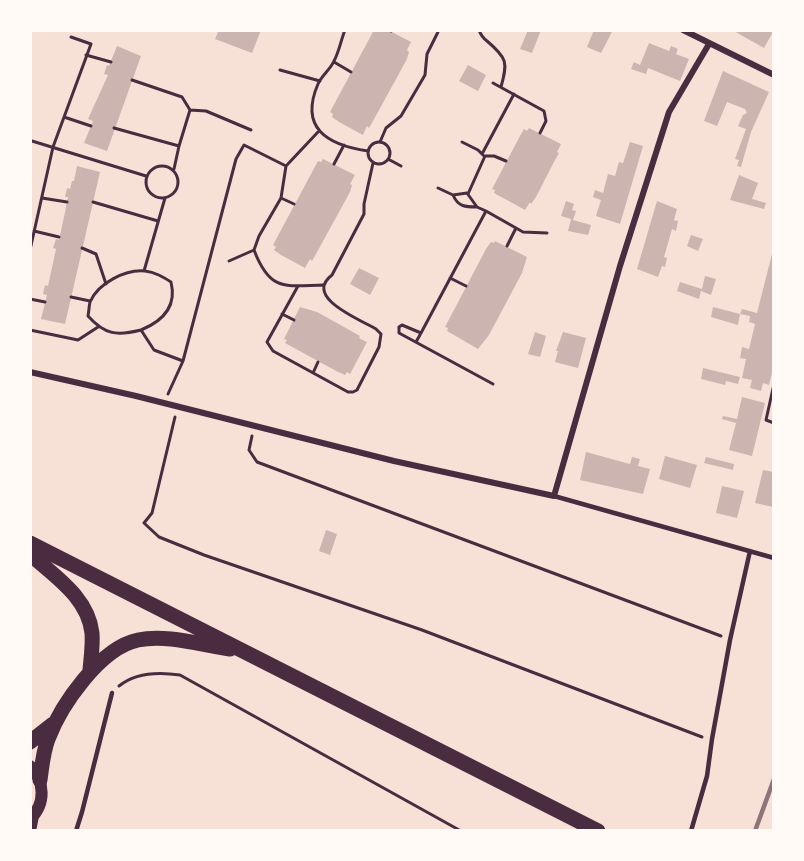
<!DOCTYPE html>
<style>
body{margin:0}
#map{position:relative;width:804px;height:861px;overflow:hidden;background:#f7e1d7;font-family:"Sofia Sans Condensed",sans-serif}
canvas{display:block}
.frame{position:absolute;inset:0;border:32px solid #fffaf5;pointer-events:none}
</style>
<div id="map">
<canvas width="804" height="861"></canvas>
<div class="frame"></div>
</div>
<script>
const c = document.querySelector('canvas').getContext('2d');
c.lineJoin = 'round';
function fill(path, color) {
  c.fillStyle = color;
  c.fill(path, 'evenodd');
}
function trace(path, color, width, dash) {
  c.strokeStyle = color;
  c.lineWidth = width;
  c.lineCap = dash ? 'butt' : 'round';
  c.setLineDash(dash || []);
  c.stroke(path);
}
const building = new Path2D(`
 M219,30H261L252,53L215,39Z
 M374,30H388L411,42L407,50L409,52L407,59L373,121L369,128L367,126L363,135L339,122L332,117L333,114L330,112Z
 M528,30H541L532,53L520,49Z
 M594,30H613L601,53L587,47Z
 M732,30H774L764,48Z
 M649,43L669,51L671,46L678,49L676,54L689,59L680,81L648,68L646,74L631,69L634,62L640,65Z
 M117,46L141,56L107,151L84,143L93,121L88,119L108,75L104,74L107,65L109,66Z
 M468,65L486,75L478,91L459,81Z
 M723,71L769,92L751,132L741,167L737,166L739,160L735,159L746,129L738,126L743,115L747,113L745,109L727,102L717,126L704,121Z
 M529,128L561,144L557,152L559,153L555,160L536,197L531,204L530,202L525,210L494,193L495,190L492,189L520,136L524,129L527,131Z
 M630,142L643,146L620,224L596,216L601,200L593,197L595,190L603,193L608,174L615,176L619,162L623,163Z
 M323,159L355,175L350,184L352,185L350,192L316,254L312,261L310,259L305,268L281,255L274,250L276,247L273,245L318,161L321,162Z
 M77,166L100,172L65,324L41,319L47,295L43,294L45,285L48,286L56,249L53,248L56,239L59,240L64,217L68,197H65L67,188L70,189L72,181H74Z
 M739,175L758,183L752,199L766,203L764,209L730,200Z
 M566,201L574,204L572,210L576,211L573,220L591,225L588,235L568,231L571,219L561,216Z
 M657,201L677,209L674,220L678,221L676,231L672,229L664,257L667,258L665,267L662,266L658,277L637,269Z
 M691,235L703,239L698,251L687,246Z
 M495,241L527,257L522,273L489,335L478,349L447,331L448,328L445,327L486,249L491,242L494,243Z
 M773,250L774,365L769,385L763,383L761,391L750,388L752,380L742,378L746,359L740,358L742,347L749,349L755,324L749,322L750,316L740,314L738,325L711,317L713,307L740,314L742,309L757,313Z
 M359,268L379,278L370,295L350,284Z
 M705,276L716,279L711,295L701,291L699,299L677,291L680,282L702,289Z
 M300,307L317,312L353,332L360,336L359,338L367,342L350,374L347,372L345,375L338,372L285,343L287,340L284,339Z
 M535,332L546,336L540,357L528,354Z
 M563,332L586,338L578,368L555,362L558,351H556Z
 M703,368L740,377L738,384L726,381L725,385L701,379Z
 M742,397L765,403L752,456L729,450L736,423L722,419L723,416L737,419Z
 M586,452L630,464L632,457L640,459L638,466L650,469L643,494L580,480Z
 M665,456L697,465L690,488L659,479Z
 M706,457L734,464L733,470L704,463Z
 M763,470L774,472L773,507L755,503Z
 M722,486L744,491L737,518L716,513Z
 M326,530L337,534L330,555L319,551Z`);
const path = new Path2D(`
 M345,30C341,40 339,52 334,61C330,70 322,75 318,84C299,128 327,145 368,151
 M479,30C481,36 483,38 487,41C507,58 508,62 501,87
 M391,31L392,30
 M86,55L111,62
 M334,62L351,72
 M280,70L320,81
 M132,80L182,97L190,110L179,146
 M493,83L544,111L546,121L540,133
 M190,110L206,111L251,130
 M64,117L91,126
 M114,128L179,146L174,169
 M32,141L146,176
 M368 153a11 11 0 1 1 22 0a11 11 0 1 1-22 0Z
 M380,142L386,128L401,116L425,75L427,54L438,32
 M462,142L478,150L483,155
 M482,154L514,94
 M388,159L401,166
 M334,164L344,145
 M146 182a16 16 0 1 1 32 0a16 16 0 1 1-32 0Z
 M286,166L318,132
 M438,188L453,195L467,193L477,207L486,211
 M468,194L485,156H494L506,161
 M453,195C458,207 466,207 477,207
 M42,198L67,202
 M93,202L158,221
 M34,231L59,237
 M507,246L516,228
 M82,248L96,254L106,284
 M30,250L53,147L91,44L71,37
 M254,250C270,292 285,286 323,285
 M229,261L254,250L259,236L281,198
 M144,271L165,198
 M450,278L466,286
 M298,286L267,342L273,351L348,392H353L357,390L379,347L381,334L376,329C359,319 303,297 332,275L364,214V204L373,163
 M71,297L90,301
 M30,299L45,302
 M282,314L294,320
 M30,330L78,340L98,327
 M141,330C163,321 177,306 171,282C163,277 155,272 145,271C126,269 98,283 90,302C89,306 89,311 88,316C105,335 117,336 141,330L154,350L183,361
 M421,333L486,211L523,232L547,233
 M416,342L421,333L402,325L399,327V333L493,384
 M313,373L318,362
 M168,394L183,361L236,159L244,145L286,166L281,198L294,204
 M175,417L152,513L144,523L159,537L204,555L422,630L702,737
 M774,423L766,420L774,384
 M252,436L249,450L257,462L721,636
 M119,686C136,672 160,672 180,675L461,831`);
const service = new Path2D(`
 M554,496L774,558
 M76,831L82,812L112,693
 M691,831L707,776L712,739L730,640L750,551`);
const minor = new Path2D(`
 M683,30L774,75
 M30,372L136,396L394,461L554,496L620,266L669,112L709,44`);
const tertiary = new Path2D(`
 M31,831L34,816`);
const secondary = new Path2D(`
 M30,766C45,781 46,804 30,819`);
const primary = new Path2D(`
 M30,543L598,831
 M30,554C54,576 88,597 92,633C93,645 91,658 90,670
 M30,742L53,724
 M40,780C42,766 43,752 48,739C61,705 100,648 138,640C167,634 201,645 230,649`);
const rail = new Path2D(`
 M755,831L774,779`);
fill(building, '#ccb4b1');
trace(path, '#4a2c40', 3);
trace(service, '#4a2c40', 4.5);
trace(minor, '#4a2c40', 6);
trace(tertiary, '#4a2c40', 10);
trace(secondary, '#4a2c40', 12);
trace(primary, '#4a2c40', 15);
trace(rail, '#8f747c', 4.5);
</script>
